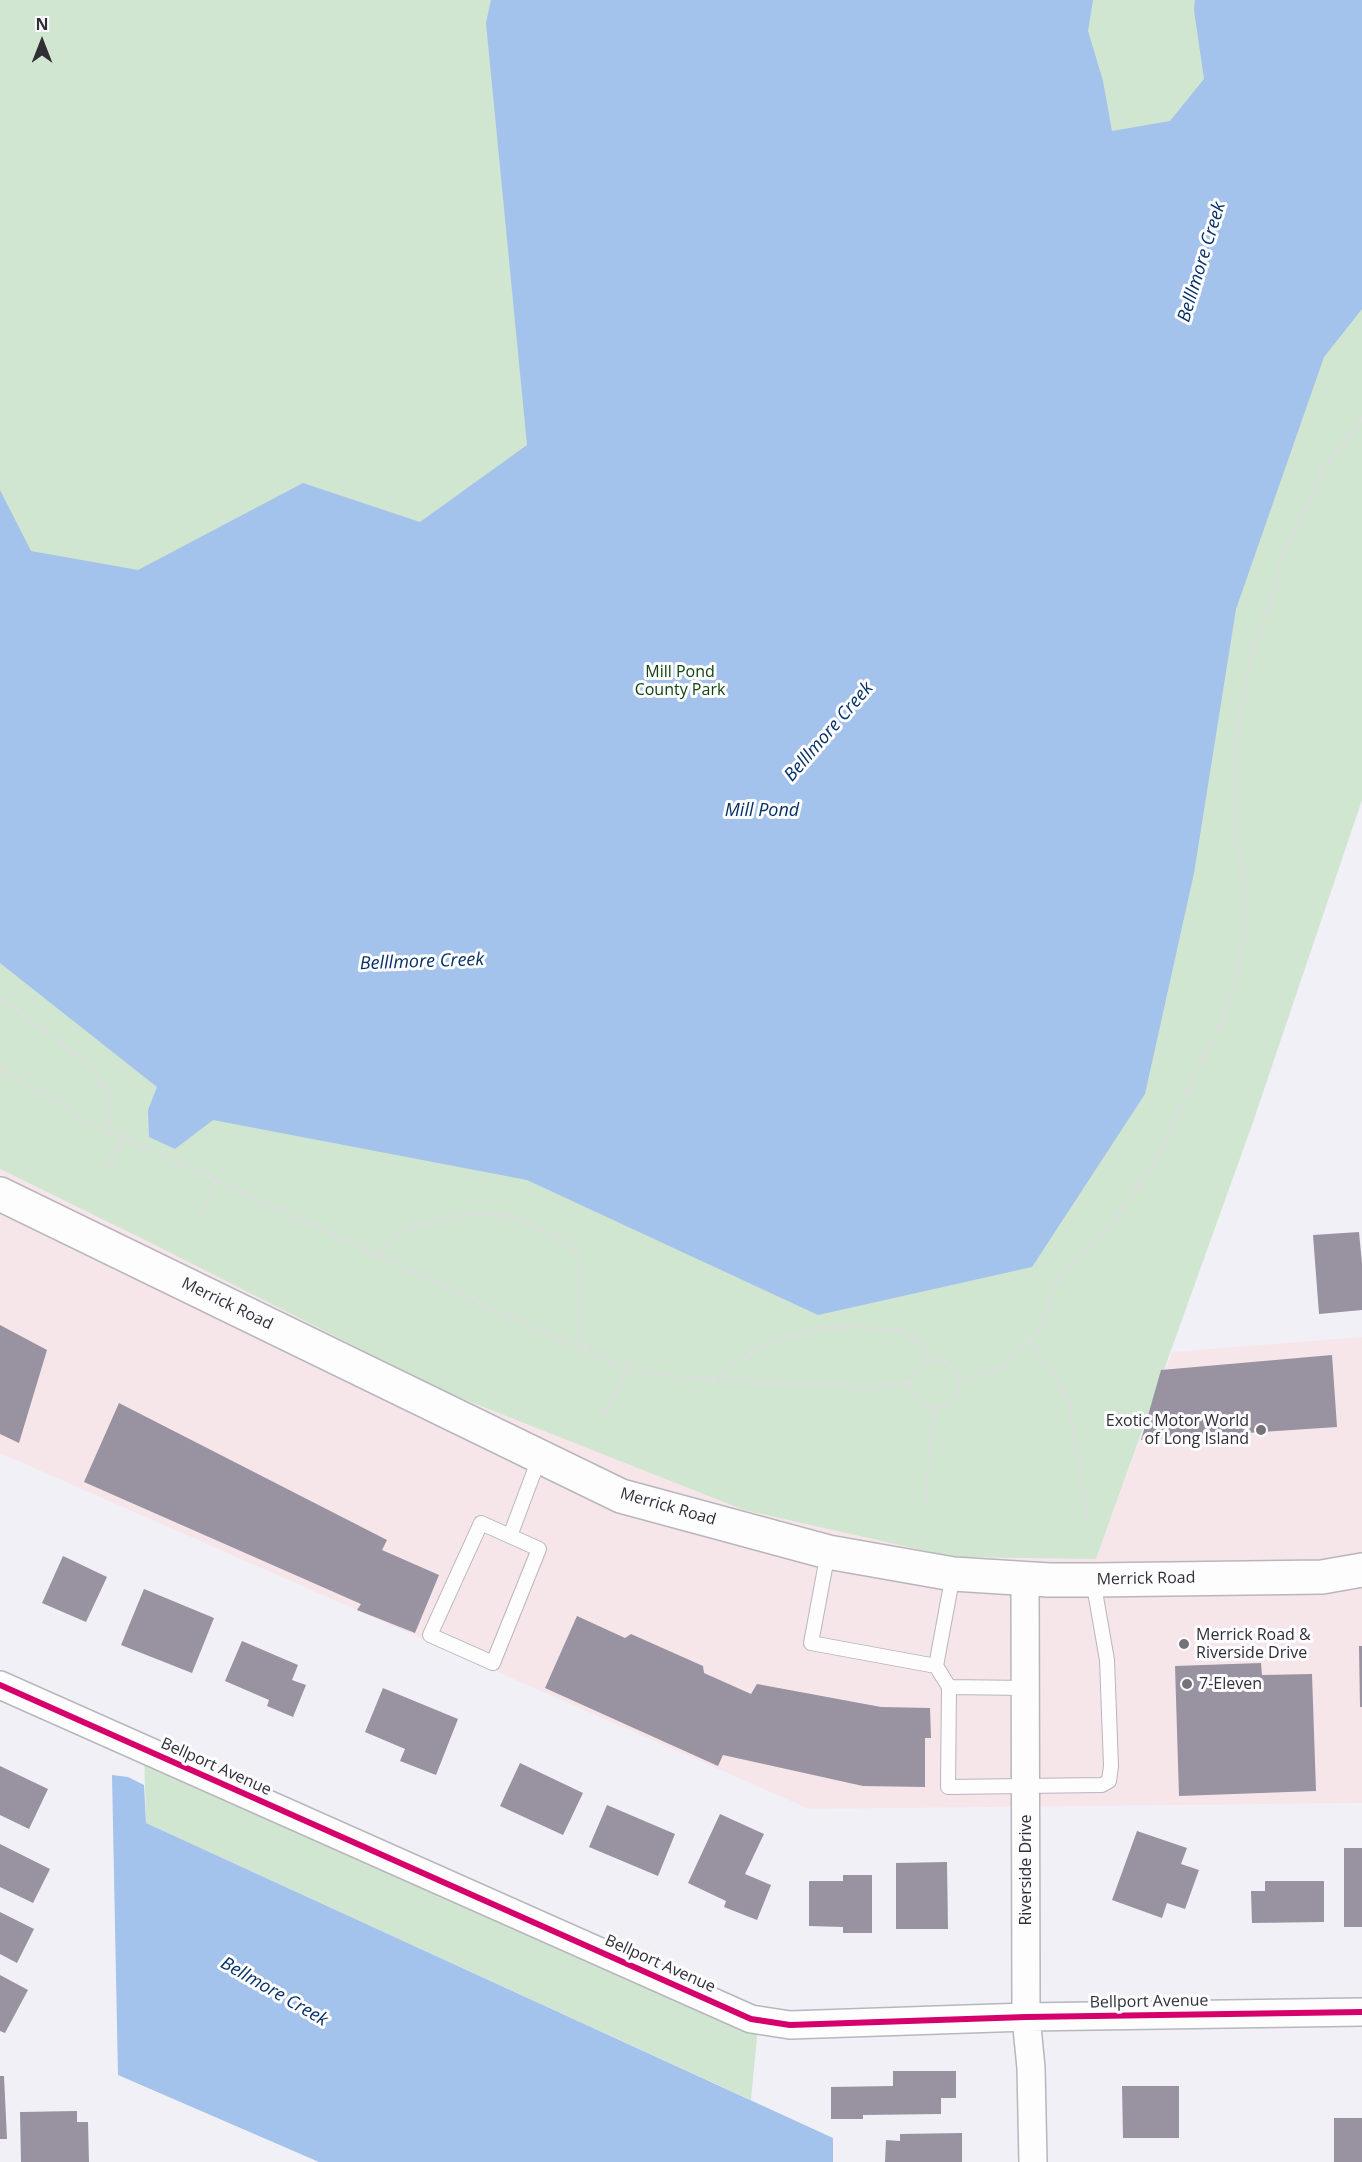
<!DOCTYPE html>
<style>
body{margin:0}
#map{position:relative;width:1362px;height:2162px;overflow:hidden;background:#f2f0f7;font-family:"Open Sans",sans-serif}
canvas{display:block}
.north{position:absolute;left:12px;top:12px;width:60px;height:60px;-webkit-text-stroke:4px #fdfcff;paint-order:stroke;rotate:0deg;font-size:16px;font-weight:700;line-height:24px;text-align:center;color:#312f34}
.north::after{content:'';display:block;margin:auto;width:21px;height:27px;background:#312f34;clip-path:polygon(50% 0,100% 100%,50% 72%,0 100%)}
</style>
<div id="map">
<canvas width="1362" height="2162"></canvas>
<div class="north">N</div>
</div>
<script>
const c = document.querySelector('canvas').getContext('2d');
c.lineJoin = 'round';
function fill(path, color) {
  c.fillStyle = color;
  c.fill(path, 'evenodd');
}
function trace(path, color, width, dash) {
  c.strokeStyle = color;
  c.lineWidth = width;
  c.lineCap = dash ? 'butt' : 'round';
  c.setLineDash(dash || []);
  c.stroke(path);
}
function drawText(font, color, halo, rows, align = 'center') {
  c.font = font + ' "Open Sans",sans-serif';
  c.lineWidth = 6;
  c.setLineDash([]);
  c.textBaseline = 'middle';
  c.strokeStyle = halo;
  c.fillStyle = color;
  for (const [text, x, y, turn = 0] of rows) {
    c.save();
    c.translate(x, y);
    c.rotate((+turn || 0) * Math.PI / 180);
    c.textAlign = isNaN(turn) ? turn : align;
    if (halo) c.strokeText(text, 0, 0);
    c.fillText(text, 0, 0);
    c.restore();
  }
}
const commercial = new Path2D(`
 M0,1169L161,1248L1096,1559L1172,1352L1362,1337V1803L809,1809L0,1453Z`);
const green = new Path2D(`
 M0,0H1362V800L1252,1125L1096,1559L953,1557L744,1510L443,1391L161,1248L0,1169Z
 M144,1754L758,2027L751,2100L146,1823Z`);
const water = new Path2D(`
 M491,0H1093L1088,31L1103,81L1112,131L1170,121L1204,79L1194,10L1195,0H1362V309L1324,357L1236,609L1194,873L1145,1094L1032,1267L818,1315L527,1180L213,1120L175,1149L149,1137L148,1110L157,1087L0,963V490L31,551L138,570L303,483L420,522L527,445L486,23Z
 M112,1775L128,1777L144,1785L146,1823L833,2138V2162H319L118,2075Z`);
const building = new Path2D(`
 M1359,1232L1362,1264V1310L1319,1314L1313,1235Z
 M0,1325L47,1350L19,1443L0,1434Z
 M1332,1355L1337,1427L1141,1440L1161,1370Z
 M119,1403L387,1540L382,1550L439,1575L415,1633L357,1610L361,1604L84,1482Z
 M63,1556L107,1577L86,1622L42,1603Z
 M144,1589L214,1618L192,1673L121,1645Z
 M577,1616L625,1638L631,1634L703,1666L704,1673L751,1694L757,1684L881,1707L930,1708L931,1738H925V1787L863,1786L723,1755L718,1766L545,1688Z
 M242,1641L298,1665L292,1680L306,1685L293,1717L267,1706L269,1700L225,1681Z
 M1359,1646H1362V1707H1360Z
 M1261,1663L1262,1675L1312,1674L1316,1791L1179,1796L1175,1666Z
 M383,1688L458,1719L436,1775L400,1761L405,1749L365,1732Z
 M520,1763L583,1793L563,1835L500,1806Z
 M0,1766L48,1789L29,1829L0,1815Z
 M607,1805L675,1834L658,1876L589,1847Z
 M720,1814L764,1834L745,1874L771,1885L757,1920L724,1907L726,1901L688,1883Z
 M1137,1831L1187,1848L1181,1864L1199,1870L1185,1909L1167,1903L1162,1918L1112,1900Z
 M0,1844L50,1869L33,1903L0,1887Z
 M1344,1848H1362V1927H1344Z
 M947,1862L948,1929H896V1863Z
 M843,1875H872V1933H843V1927L809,1926V1881H843Z
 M1265,1881H1324V1922L1252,1923L1251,1891H1265Z
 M0,1912L34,1929L17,1963L0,1954Z
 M0,1975L28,1990L5,2033L0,2031Z
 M893,2071H956V2098H941V2114L863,2115V2119H831V2087L893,2086Z
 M0,2076H4L7,2139H0Z
 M1122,2086H1179V2138H1123Z
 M77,2111V2122H88L89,2162H21L20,2112Z
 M1334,2118H1362V2162H1334Z
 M962,2133V2162H885L886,2140L900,2141V2134Z`);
const path = new Path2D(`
 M0,998C28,1018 98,1064 107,1096C110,1106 107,1119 106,1129
 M0,1069L92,1123L625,1370L711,1380L832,1384L865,1389L910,1383
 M107,1169L124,1137
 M199,1217L217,1180
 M374,1254L399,1235L427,1221L473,1213L514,1217L539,1228L569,1243L577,1255L581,1277L579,1326L587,1352
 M1030,1340L1044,1320L1056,1283L1078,1255L1110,1227L1161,1151L1185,1094L1219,1026L1235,984L1245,925L1243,876L1235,822L1236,739L1250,661L1284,553L1322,471L1362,418
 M910 1384a24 24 0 1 1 48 0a24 24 0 1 1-48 0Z
 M711,1379L768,1343L813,1328L860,1327L903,1332L923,1345L929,1361
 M958,1380L999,1370L1030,1340L1053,1372L1069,1401L1087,1520
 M605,1414L632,1355
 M925,1501L934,1407`);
const lane = new Path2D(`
 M481,1523L539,1549L493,1663L430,1635Z
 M510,1536L540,1456
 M828,1552L811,1643L936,1666L953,1574
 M936,1666L949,1687L948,1787L1102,1785L1109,1781L1111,1766L1107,1660L1093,1580
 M949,1687L1026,1688`);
const street = new Path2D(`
 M1025,1578L1026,2017L1031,2068L1033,2162
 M0,1685L751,2019L790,2025L1026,2017L1362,2012`);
const primary = new Path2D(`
 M0,1194L621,1496L828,1552L953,1574L1049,1580H1093L1322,1577L1362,1570`);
const cycleway = new Path2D(`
 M0,1685L751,2019L790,2025L1026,2017L1362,2012`);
const markers = [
 [1261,1430,6,"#757378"],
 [1184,1644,6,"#757378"],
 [1187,1684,6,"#757378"]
];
const parkNames = [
 ["Mill Pond",680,672],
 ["County Park",680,690]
];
const streetNames = [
 ["Merrick Road",227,1304,26],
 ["Merrick Road",668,1507,16],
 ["Merrick Road",1146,1579,-1],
 ["Bellport Avenue",216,1767,24],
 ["Riverside Drive",1026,1870,-90],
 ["Bellport Avenue",660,1964,24],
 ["Bellport Avenue",1149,2002,-1]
];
const poiNames = [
 ["Exotic Motor World",1249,1421,"right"],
 ["of Long Island",1249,1439,"right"],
 ["Merrick Road &",1196,1635],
 ["Riverside Drive",1196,1653],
 ["7-Eleven",1199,1684]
];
const waterNames = [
 ["Belllmore Creek",1202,262,-73],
 ["Belllmore Creek",829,732,-49],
 ["Mill Pond",762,811],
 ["Belllmore Creek",422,962,-2],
 ["Bellmore Creek",274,1992,30]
];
fill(commercial, '#f6e6ea');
fill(green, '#d0e6d0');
fill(water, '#a3c2ec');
fill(building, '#9892a1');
trace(lane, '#b8b6bc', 16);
trace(street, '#b8b6bc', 30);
trace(primary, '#b8b6bc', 36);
trace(path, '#dedde0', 4, [4.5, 4.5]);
trace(lane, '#fdfdfe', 14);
trace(street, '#fdfdfe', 27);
trace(primary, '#fdfdfe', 33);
trace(cycleway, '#d6006c', 6);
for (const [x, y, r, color] of markers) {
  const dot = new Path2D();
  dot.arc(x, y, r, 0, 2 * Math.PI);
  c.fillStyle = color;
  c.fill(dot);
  trace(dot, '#fdfcff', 2);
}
drawText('16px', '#0d450c', '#fdfcff', parkNames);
drawText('16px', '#312f34', '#fdfcff', streetNames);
drawText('16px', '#312f34', '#fdfcff', poiNames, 'left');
drawText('italic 18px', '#033165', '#fdfcff', waterNames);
</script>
